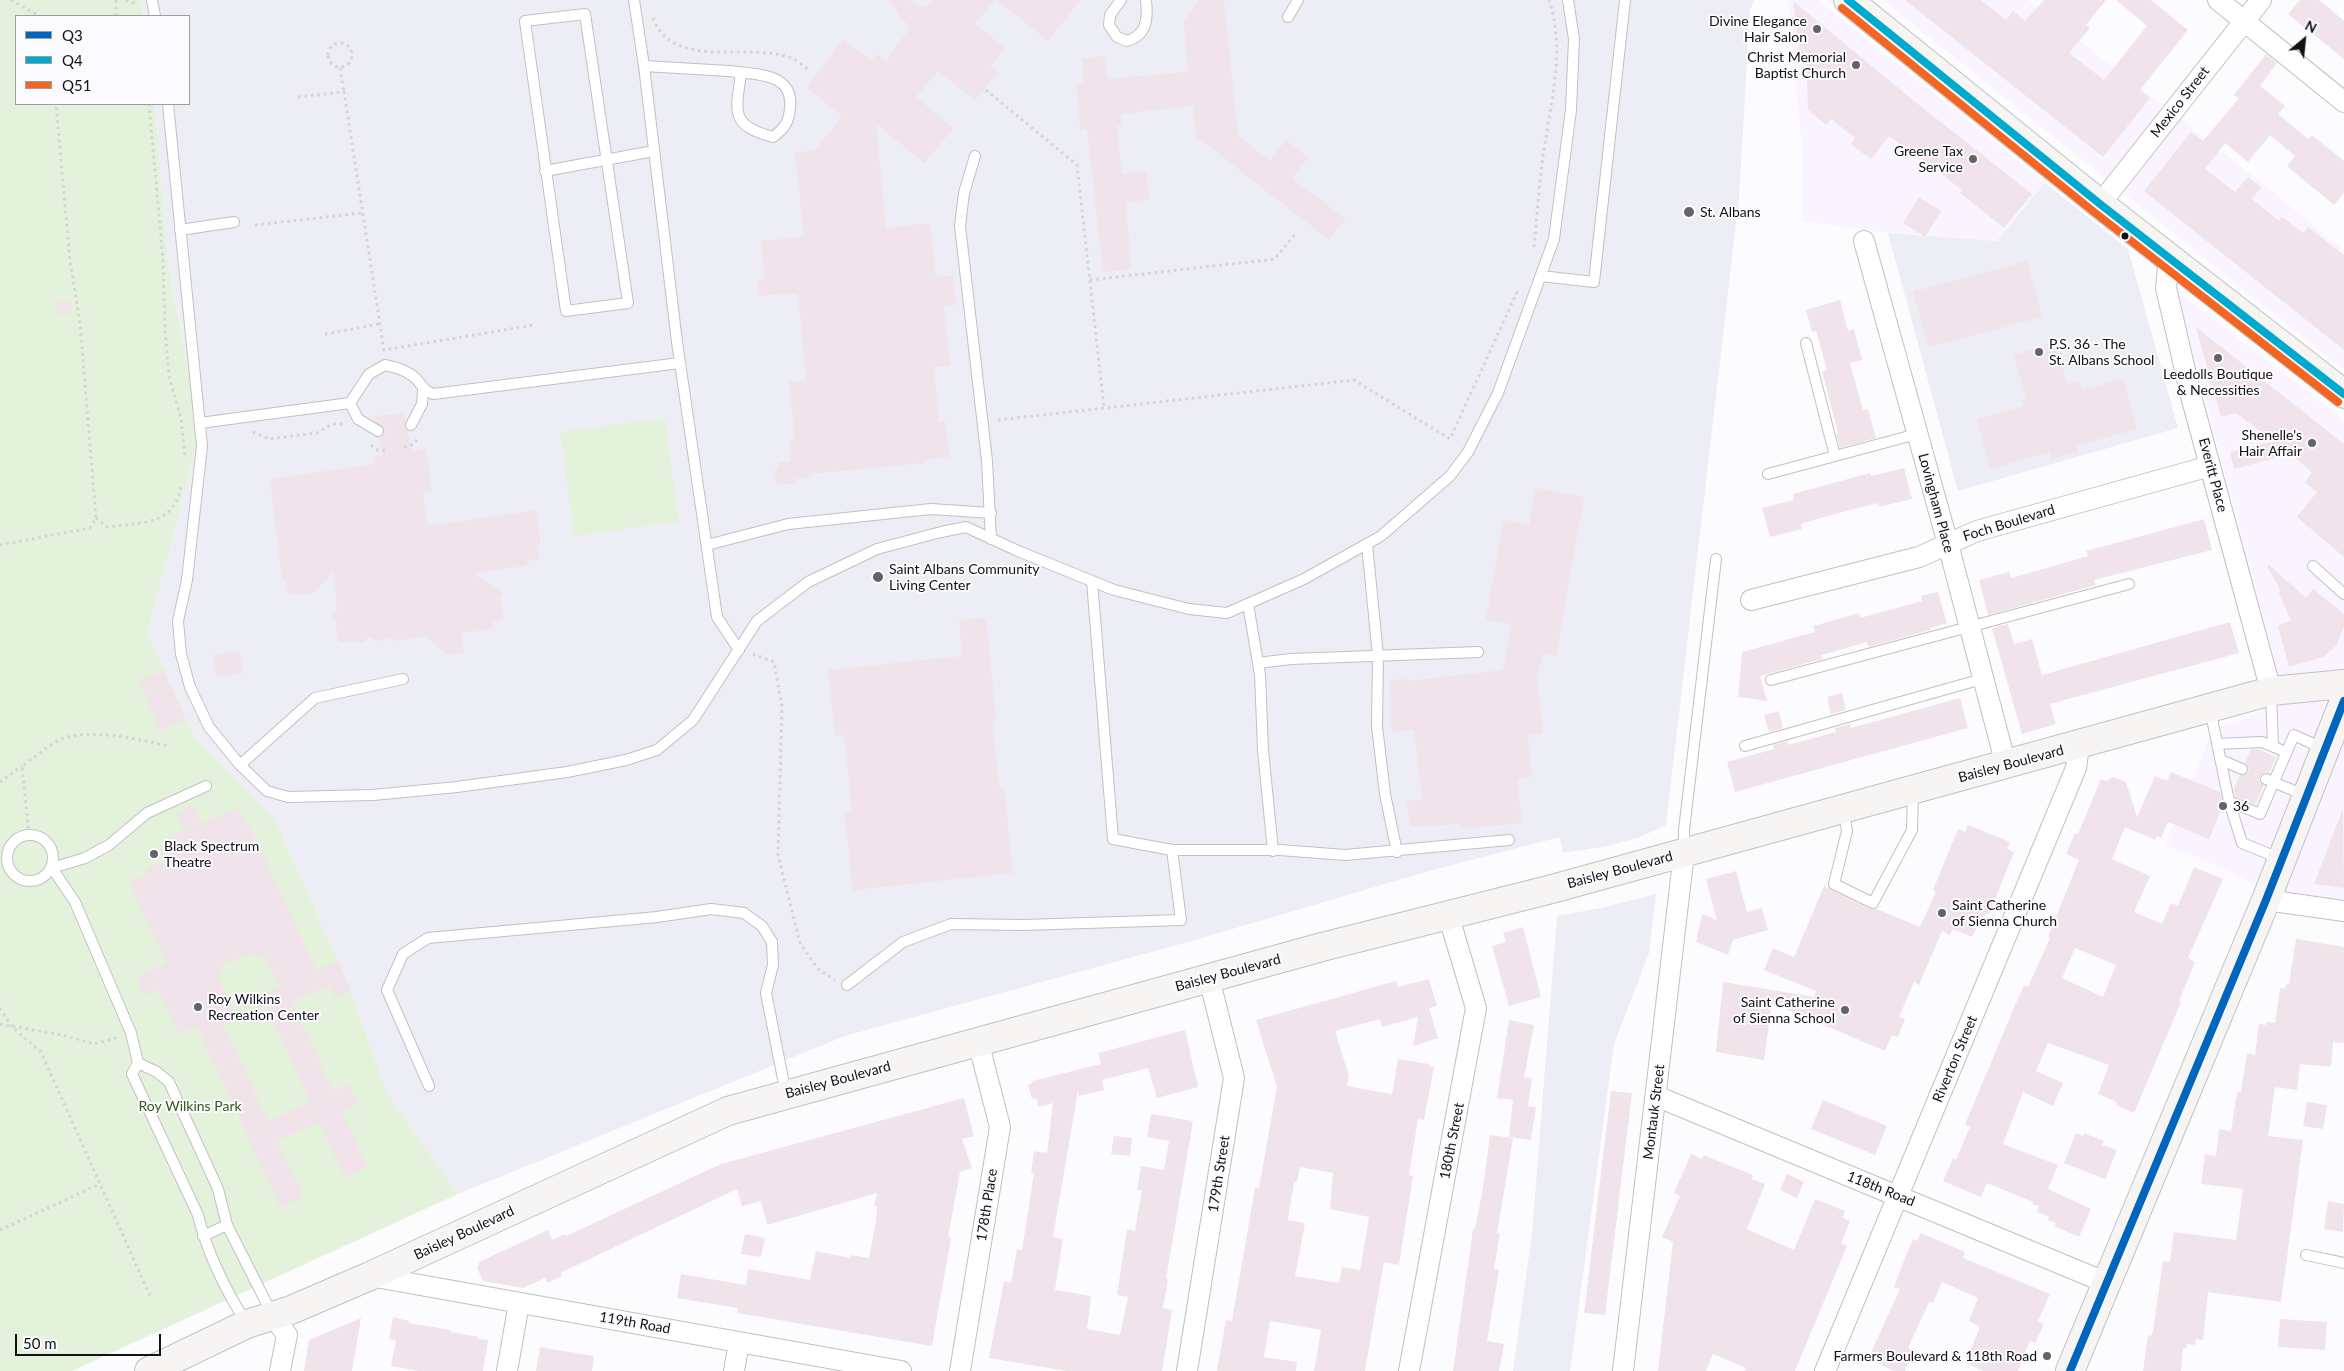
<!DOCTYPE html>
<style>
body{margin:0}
#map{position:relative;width:2344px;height:1371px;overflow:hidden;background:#fcfcfe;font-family:Lato,sans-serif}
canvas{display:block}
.legend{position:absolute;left:15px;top:15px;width:175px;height:90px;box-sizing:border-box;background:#fbfbff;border:1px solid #9e9ea1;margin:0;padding:6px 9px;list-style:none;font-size:15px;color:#121215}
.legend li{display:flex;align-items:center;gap:10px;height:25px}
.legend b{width:25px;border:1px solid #9e9ea1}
.north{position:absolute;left:2279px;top:15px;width:50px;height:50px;-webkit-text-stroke:4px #fbfbff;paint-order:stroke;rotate:28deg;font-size:14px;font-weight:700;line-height:20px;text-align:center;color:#121215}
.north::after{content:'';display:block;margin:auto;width:18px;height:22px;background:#121215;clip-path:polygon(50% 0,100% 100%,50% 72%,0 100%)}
.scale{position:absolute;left:15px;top:1334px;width:146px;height:22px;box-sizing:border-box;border:2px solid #121215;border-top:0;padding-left:6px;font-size:15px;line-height:18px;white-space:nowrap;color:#121215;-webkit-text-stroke:4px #fbfbff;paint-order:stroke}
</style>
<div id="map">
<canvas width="2344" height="1371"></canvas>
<ul class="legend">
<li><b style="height:6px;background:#0065bd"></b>Q3</li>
<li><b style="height:6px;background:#00a9ce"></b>Q4</li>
<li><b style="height:6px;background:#f26522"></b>Q51</li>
</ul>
<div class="north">N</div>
<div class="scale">50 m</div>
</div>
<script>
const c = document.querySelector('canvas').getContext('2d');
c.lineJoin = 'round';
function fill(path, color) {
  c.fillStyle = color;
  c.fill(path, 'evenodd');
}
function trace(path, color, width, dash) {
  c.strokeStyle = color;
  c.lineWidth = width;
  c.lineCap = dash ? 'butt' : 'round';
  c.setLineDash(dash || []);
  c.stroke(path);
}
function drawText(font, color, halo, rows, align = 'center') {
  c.font = font + ' Lato,sans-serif';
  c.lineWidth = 4;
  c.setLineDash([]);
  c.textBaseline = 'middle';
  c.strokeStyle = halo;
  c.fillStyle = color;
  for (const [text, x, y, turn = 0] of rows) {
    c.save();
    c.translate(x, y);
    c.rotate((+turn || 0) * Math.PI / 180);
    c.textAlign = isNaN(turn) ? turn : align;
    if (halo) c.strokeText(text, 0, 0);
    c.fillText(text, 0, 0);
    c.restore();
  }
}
const commercial = new Path2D(`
 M1788,0H1818L2045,183L1998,241L1888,233L1801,221L1803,161Z
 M1883,0H2028L2262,183L2344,251V370Z
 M2177,291L2344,420V921L2298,914L2236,874L2165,845L2213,729L2286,703Z`);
const built = new Path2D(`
 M139,0H1754L1750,10L1739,198L1666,825L1640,837L1608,846L1563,853L1560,837L1429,871L1195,940L845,1036L458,1194L387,1093L351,990L276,821L195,738L148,633L197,443L190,381L168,264L155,104H189V16H144Z
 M2045,183L2128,249L2178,428L1958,491L1888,233L1997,241Z
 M1656,894L1649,953L1614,1044L1570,1371H1513L1532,1234L1557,916L1601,908Z`);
const green = new Path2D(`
 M0,0H139L144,16H16V104H155L168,264L190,381L197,443L148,633L195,738L276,821L351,990L387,1093L458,1194L72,1371H0Z
 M665,418L679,522L574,536L560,432Z`);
const building = new Path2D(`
 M888,0H910L926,8L932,0H994L975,24L1005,48L990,67L999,71L975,100L938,71L916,97L953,128L925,163L876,124L886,228L930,223L936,277L953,276L956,305L944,306L950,366L934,367L939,422H946L949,457L924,460V463L810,474V477L795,479V483L776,485L774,470L779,469L778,462L791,461L789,439H795L789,382L806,380L798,293L759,296L757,280L765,279L761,241L804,237L795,152L815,151L842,116L807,87L843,39L871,61L877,54L886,61L910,28Z
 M997,0H1080L1048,41Z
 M1200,0H1224L1238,136L1270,161L1286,140L1308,158L1292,179L1346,219L1329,240L1196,136L1193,106L1121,114L1122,126H1117L1122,174L1146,171L1149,200L1126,202L1131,269L1103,272L1087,130H1080L1076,83L1084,82L1082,59L1105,56L1107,79L1188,72L1184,21Z
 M1905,0H1981L2006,20L2013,11L2025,21L2044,0H2106L2086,25L2090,28L2069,53L2104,80L2147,26L2116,0H2151L2188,30L2140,90L2150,98L2103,157Z
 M2300,0H2319L2344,21V59L2288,14Z
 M1793,1L1914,101L2032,194L2004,228L1960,193L1962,190L1917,155L1916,157L1889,136L1871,159L1851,144L1855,138L1831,119L1826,125L1808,110L1806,50L1800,57Z
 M2266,54L2277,63L2260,86L2285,106L2278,114L2308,139L2312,135L2344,161V193L2334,205L2287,166L2295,156L2270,135L2248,162L2225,143L2205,169L2235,192L2248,177L2261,187L2252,199L2279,221L2282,217L2303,233L2308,227L2344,255V350L2144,191L2191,132L2203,141L2239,98L2234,95Z
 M1919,197L1941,211L1925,237L1903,223Z
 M2027,261L2042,317L1928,347L1913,292Z
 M1840,300L1848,331L1854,329L1858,344L1862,360L1850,363L1863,410L1868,409L1876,438L1840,448L1836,434L1838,433L1822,371L1827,370L1816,331L1812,332L1806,310Z
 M56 308a8 8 0 1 1 16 0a8 8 0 1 1-16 0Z
 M2196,327L2344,444V557L2297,517L2317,492L2305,482L2312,472L2290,454L2234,469L2230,452L2273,441L2236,413L2221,417Z
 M2056,343L2067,384L2079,381L2082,390L2123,379L2137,429L2076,446L2078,452L2052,459L2050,452L1990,469L1977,419L2024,406L2022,400L2026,399L2014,355Z
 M406,413L404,426L408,431L411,451L426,449L432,491L423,492L428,526L536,510L540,538V544L537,545L540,559L531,560L524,566L473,573L503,593L500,598L503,619L492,621L493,629L461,633L464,653L447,655L426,636L394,641L393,638L377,641L370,637L363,642H339L335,621L331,617L337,609L334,572L311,595L288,594L286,580L282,581L270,479L375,464L374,456L383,455L379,438L384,435L385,431L376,422L375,416Z
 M1904,468L1912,499L1879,507L1878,503L1831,515L1801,524L1802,529L1770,537L1762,508L1794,500L1793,494L1870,473L1871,476Z
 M1535,488L1584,497L1556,656L1543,654L1537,676L1543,733L1528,735L1532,777L1517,779L1522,823L1461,829L1460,824L1410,827L1407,801L1422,799L1414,730L1392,732L1390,715L1392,714L1389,680L1407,679L1408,681L1503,670L1511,624L1486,620L1503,520L1529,525Z
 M2204,519L2212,550L2094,580L2096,585L1988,615L1979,580L2009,572L2011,578L2026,574L2088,556L2086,551Z
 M2269,565L2306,598L2313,589L2344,614V627L2336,646L2323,657L2289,667L2278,626L2291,620L2278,592L2281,591L2267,566Z
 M1938,592L1947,623L1930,628V630L1868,647L1867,642L1836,651L1821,655L1822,659L1760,676L1767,701L1738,697L1742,652L1815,632L1813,626L1828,622L1859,613L1860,618L1922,601L1921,596Z
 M986,618L996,719H992L999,788L1004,787L1013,873L853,890L844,811L852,810L844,735L835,736L828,670L962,656L959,620Z
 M2230,622L2239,653L2050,704L2056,724L2022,734L1992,628L2008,624L2014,644L2032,639L2042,675Z
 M240,651L243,673L216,677L213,655Z
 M164,670L186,720L160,731L139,681Z
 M1842,693L1846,710L1831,714L1827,697Z
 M1960,698L1968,728L1735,792L1727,762L1774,749L1773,745L1787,741L1788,745L1836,732L1835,728L1850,724L1851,728Z
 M1779,711L1783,728L1769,732L1764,715Z
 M2251,749H2258L2276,757L2269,773L2265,772L2260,776L2259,780L2264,785L2255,804L2235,796L2234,789L2240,775L2248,772L2249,768L2245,763Z
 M2171,772L2220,792L2223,805L2209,839L2168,822L2161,838L2157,836L2155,840L2125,827L2112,859L2150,876L2134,912L2162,924L2171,903L2178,906L2194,867L2223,879L2188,958L2195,962L2179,1001L2181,1002L2134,1113L2116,1105L2117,1102L2098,1094L2109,1065L2048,1043L2036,1071L2063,1083L2053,1106L2023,1092L2003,1144L2058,1165L2048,1189L2091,1209L2079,1237L2054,1226L2056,1223L2048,1220L2049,1217L2037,1212L2039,1206L2032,1204L2033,1202L1987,1183L1981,1197L1943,1181L1953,1158L1956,1160L1970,1127L1965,1125L1966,1122L2016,1003L2024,985L2028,987L2050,938L2048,937L2079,860L2066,854L2075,833L2078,834L2101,779L2106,781L2113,777L2126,782L2137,817L2155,776L2167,781ZM2075,948L2116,965L2103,997L2062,978Z
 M192,805L200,823L239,808L248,828L250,827L316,970L338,960L351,990L335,997L329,985L292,1002L333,1091L349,1084L358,1104L342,1112L367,1167L345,1178L319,1122L277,1141L303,1197L280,1207L197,1026L179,1034L158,989L145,996L136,977L166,963L129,882L149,874L146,869L172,857L164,840L184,831L176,813ZM250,953L267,960L280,986L261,995L310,1102L268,1121L223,1024L236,1018L218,979L224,964Z
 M2343,809L2344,888L2314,884Z
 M1968,825L2010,842L2007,849L2014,852L1989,914L1986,913L1982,921L1980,920L1972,937L1953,929L1950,935L1942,931L1919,985L1914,982L1899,1017L1905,1019L1898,1037L1892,1035L1885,1051L1772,1003L1764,1060L1716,1052L1723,982L1814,997L1816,991L1764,970L1773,948L1794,957L1824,886L1870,909H1877L1920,927L1936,892L1933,890L1958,829L1965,832Z
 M1736,871L1747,912L1762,908L1768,930L1733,940L1728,955L1696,942L1702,914L1717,920L1706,879Z
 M1523,927L1541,997L1509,1006L1492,946L1506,942L1503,933Z
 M2296,939L2344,947V1043L2333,1042L2331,1067L2300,1064L2297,1090L2275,1087L2268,1136L2303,1140L2281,1302L2208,1292L2203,1340L2196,1339L2195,1345L2187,1344L2186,1349L2183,1348L2181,1371H2143L2148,1335L2151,1336L2153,1331L2163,1261L2170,1262L2174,1232L2236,1240L2243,1189L2201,1184L2205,1154L2216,1156L2219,1129L2231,1131L2237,1092H2241L2247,1053L2255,1055L2259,1024L2266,1025L2267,1022L2275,1023L2280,988L2285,989L2286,984H2289Z
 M1429,979L1437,1006L1429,1008L1438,1038L1413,1046L1418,1017L1382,1027L1380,1019L1335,1031L1349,1076L1347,1086L1392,1094L1398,1059L1429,1064V1066L1434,1067L1424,1120L1418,1119L1409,1175L1413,1176L1399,1265L1384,1262L1365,1371H1314L1321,1330L1270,1321L1264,1357L1297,1362L1296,1371H1217L1226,1320L1232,1321L1255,1188H1259L1277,1087L1256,1020L1396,981L1398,987ZM1300,1167L1333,1173L1330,1209L1369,1217L1360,1270L1342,1267L1339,1283L1295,1276L1305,1223L1288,1220L1294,1182H1297Z
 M1509,1020L1534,1025L1524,1077L1532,1078L1528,1106L1536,1107L1531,1140L1509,1137L1513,1100L1497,1098Z
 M1185,1030L1198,1087L1157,1098L1148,1068L1102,1080L1104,1090L1079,1096L1078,1091L1053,1237L1063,1239L1055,1290L1091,1296L1087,1329L1120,1335L1128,1297L1117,1295L1127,1229L1135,1231L1142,1190H1137L1141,1166L1164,1170L1169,1141L1147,1137L1151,1114L1193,1121L1166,1279H1168L1163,1308L1172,1310L1162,1371H1067L989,1358L1004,1281L1011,1283L1017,1249L1022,1250L1034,1173H1031L1034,1151L1047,1153L1053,1103L1039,1107L1036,1098L1032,1099L1028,1085L1032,1083V1081L1101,1064L1098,1053Z
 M1611,1091L1632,1093L1605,1315L1584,1313Z
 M964,1098L974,1136L962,1139L972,1168L960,1172L948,1237L951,1238L932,1346L737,1313L738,1308L677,1298L681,1274L746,1285L748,1269L810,1280L816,1251L850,1258L851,1255L869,1258L876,1221L877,1206H874L877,1193L767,1225L761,1201L742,1206L737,1189L560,1273L562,1276L547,1283L545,1278L523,1288L483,1281L477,1268L479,1262L548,1230L552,1240L565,1234L566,1236L721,1164Z
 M1823,1100L1887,1126L1875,1155L1811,1129Z
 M2307,1102L2327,1105L2323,1129L2303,1126Z
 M2076,1133L2083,1136L2084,1133L2104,1141L2102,1145L2117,1150L2105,1179L2064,1163Z
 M1490,1135L1513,1138L1497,1233H1500L1494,1270H1499L1487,1341L1504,1344L1499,1371H1453L1473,1229H1475L1483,1188Z
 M1114,1136L1132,1138L1130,1156L1111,1154Z
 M1691,1154L1702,1159L1704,1155L1753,1175L1752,1179L1765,1184L1747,1229L1794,1250L1815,1199L1845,1211L1843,1218L1850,1221L1841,1243L1847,1246L1795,1371H1744L1746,1368L1713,1354L1706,1371H1658L1673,1242L1662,1237L1680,1196L1674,1193Z
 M1787,1174L1804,1182L1797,1198L1780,1190Z
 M2328,1201L2344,1204L2343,1232L2324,1229Z
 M1921,1233L1965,1252L1963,1258L2050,1294L2038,1321L2044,1324L2035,1343L2030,1341L2018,1371H1984L1965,1363L1980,1327L1969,1321L1978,1298L1942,1282L1933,1303L1929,1302L1908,1348L1914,1350L1905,1371H1894L1868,1359L1900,1289L1894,1287L1907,1253L1913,1239L1917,1241Z
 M745,1234L765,1238L761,1257L741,1254Z
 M393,1317L410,1321L409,1323L451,1330V1332L479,1337L478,1339L488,1340L483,1371H419L391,1366L396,1340L389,1339Z
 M361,1318L352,1371H304L309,1340Z
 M2280,1319L2327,1322L2325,1350L2278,1347Z
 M540,1347L594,1356L592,1371H536Z`);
const path = new Path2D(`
 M11,0L39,16
 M116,0V16
 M126,0L137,4
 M653,18C674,72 749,41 791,58C798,61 805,67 810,71
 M328 55a12 12 0 1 1 24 0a12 12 0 1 1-24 0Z
 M340,68L344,92
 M986,90L1077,165L1104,408
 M298,97L344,92L384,350L534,325
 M149,104L163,260L165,330L169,376L181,418L185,456
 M255,225L362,213
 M1534,247C1537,217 1539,186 1543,156C1550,106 1566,49 1549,0
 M1090,280L1275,259L1297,232
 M325,334L379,324
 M998,420L1354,380L1450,439L1518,290
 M253,432L269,439L317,433L332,424H345
 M371,445L378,450L387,451
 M404,447L414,444L417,439
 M96,518L107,527C140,522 173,527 181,487
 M0,545L90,528L96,518L80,323L70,261L56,104
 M753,654L774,662L782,706L778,855L800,943L818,969L835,980
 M0,782L22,766
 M29,835L22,766C33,759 52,742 64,738C96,729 137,739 168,746
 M0,1008L12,1027L41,1052L151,1298
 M0,1024L67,1036L94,1044L119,1037
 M0,1230L100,1184`);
const lane = new Path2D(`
 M152,0L155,16
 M634,0L644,66L677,342L717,617L739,650
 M1121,0L1110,15L1109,25L1117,37L1127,41C1147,35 1148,19 1146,0
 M585,14L628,303L566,311L525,21Z
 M1288,17L1298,0
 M644,66L729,71C756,75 794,72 790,108C789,122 784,129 773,137C729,125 736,112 741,73
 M168,104L202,446L187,580L178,621L181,654L190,687L209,727L240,765L267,791L288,797L373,795L457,787L567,772L626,760L657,750L693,720L757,621L808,582L877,549L941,532L966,527L1018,551L1114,590L1189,609L1227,613L1304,579L1381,536L1450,476L1468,452L1498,393L1554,239L1571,110L1574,39L1568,0
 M975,156L964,193L960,226L987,461L991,539
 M545,171L654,151
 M180,230L234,222
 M1541,276L1594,282L1625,0
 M1806,343L1835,456L1917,434
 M350,403L358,419L378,431
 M200,423L350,403L369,374L385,365C395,367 411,372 418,381C424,388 424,390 433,394L680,363
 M411,425L422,404L423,390
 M1768,474L1835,456
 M1367,544L1378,656L1377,726L1385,794L1397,852
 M707,545L788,524L931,509L991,513
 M2313,566L2344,594
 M1092,581L1113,839L1172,850
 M1248,604L1260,675L1263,750L1273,851
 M1258,663L1291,659L1478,652
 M1771,680L2129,584
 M2271,692L2273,746
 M2210,709L2229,801L2242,843L2281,859
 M2217,744L2262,742L2286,752
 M1745,746L1982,679
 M2221,760L2242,769
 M240,765L315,698L403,679
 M2266,779L2307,796
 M206,786L147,813L109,845L85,858L52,868L75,902L131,1033L138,1063L132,1074L198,1215C207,1252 226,1291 247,1324
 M2229,801L2260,814L2294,735L2324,749
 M1844,810L1847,831L1834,884L1873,903L1912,830L1913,791
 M7 858a23 23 0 1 1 46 0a23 23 0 1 1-46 0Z
 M1684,851V830L1716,559
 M847,985L903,942L951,924L1023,925L1181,920L1172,850H1280L1345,855L1509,840
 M138,1063L157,1072L169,1082L218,1189L227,1225L272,1314
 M429,1086L387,990L403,954L428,938L657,917L711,909L744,913L762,926L772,942L773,965L766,993L786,1094
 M203,1236L227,1225
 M2306,1255L2344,1263`);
const street = new Path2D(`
 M2218,0L2344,102
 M2100,204L2261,0
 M1864,241L1948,544L2006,765
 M2169,258L2166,288L2191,396L2271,691
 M1751,600L1919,557L1977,531L2210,466
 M2266,900L2344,911
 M1656,1096L2107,1283
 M370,1276L901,1371
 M273,1316L287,1335L280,1371
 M507,1371L519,1303
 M734,1371L739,1342
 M960,1371L1000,1127L978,1041
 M1187,1371L1234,1078L1209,978
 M1409,1371L1476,1008L1448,914
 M1623,1371L1684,853
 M1825,1371L2076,768L2079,746`);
const secondary = new Path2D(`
 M1848,0L2100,204L2344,394
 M149,1371L247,1324L291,1310L370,1276L728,1111L1322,947L1552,889L2271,691L2344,684
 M2070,1371L2266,900L2344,701`);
const bus1 = new Path2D(`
 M2070,1371L2266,900L2344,701`);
const bus2 = new Path2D(`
 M1848,0L2100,204L2344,394`);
const bus3 = new Path2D(`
 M1842,8L2094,212L2338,402`);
const markers = [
 [1817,29,5,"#646467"],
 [1856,65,5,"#646467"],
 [1973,159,5,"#646467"],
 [1689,212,6,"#646467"],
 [2125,236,4.5,"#121215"],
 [2039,352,5,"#646467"],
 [2218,358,5,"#646467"],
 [2312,443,5,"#646467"],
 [878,577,6,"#646467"],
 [2223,806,5,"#646467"],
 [154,854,5,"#646467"],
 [1942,913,5,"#646467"],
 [198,1007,5,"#646467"],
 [1845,1010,5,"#646467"],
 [2047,1356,5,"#646467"]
];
const poiNames = [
 ["Divine Elegance",1807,21,"right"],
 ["Hair Salon",1807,37,"right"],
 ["Christ Memorial",1846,57,"right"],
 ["Baptist Church",1846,73,"right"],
 ["Greene Tax",1963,151,"right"],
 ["Service",1963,167,"right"],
 ["St. Albans",1700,212],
 ["P.S. 36 - The",2049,344],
 ["St. Albans School",2049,360],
 ["Leedolls Boutique",2218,374,"center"],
 ["& Necessities",2218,390,"center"],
 ["Shenelle's",2302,435,"right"],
 ["Hair Affair",2302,451,"right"],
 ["Saint Albans Community",889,569],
 ["Living Center",889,585],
 ["36",2233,806],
 ["Black Spectrum",164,846],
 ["Theatre",164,862],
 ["Saint Catherine",1952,905],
 ["of Sienna Church",1952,921],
 ["Roy Wilkins",208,999],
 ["Recreation Center",208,1015],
 ["Saint Catherine",1835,1002,"right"],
 ["of Sienna School",1835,1018,"right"],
 ["Farmers Boulevard & 118th Road",2037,1356,"right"]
];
const streetNames = [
 ["Mexico Street",2180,102,-52],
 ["Everitt Place",2213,475,75],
 ["Lovingham Place",1936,503,75],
 ["Foch Boulevard",2009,523,-17],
 ["Baisley Boulevard",2011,764,-15],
 ["Baisley Boulevard",1620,870,-15],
 ["Baisley Boulevard",1228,973,-15],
 ["Riverton Street",1955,1059,-67],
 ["Baisley Boulevard",838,1080,-15],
 ["Montauk Street",1654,1112,-83],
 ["180th Street",1452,1141,-79],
 ["179th Street",1219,1174,-81],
 ["118th Road",1881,1189,22],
 ["178th Place",987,1205,-81],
 ["Baisley Boulevard",464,1233,-25],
 ["119th Road",635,1323,10]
];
const parkNames = [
 ["Roy Wilkins Park",190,1106]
];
fill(commercial, '#f9f4ff');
fill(built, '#ededf5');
fill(green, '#e5f2db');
fill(building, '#f0e3e9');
trace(lane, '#c1c1c3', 12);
trace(street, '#c1c1c3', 22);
trace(secondary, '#c1c1c3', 30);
trace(path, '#d3d3d4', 3, [2.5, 4]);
trace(lane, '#fff', 10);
trace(street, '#fff', 20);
trace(secondary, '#f7f4f4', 28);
trace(bus1, '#0065bd', 8);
trace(bus2, '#00a9ce', 8);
trace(bus3, '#f26522', 8);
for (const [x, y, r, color] of markers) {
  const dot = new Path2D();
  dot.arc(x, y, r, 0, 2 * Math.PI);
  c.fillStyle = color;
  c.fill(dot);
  trace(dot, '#fbfbff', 2);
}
drawText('14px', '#121215', '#fbfbff', poiNames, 'left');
drawText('14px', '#121215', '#fbfbff', streetNames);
drawText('14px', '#395517', '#fbfbff', parkNames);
</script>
